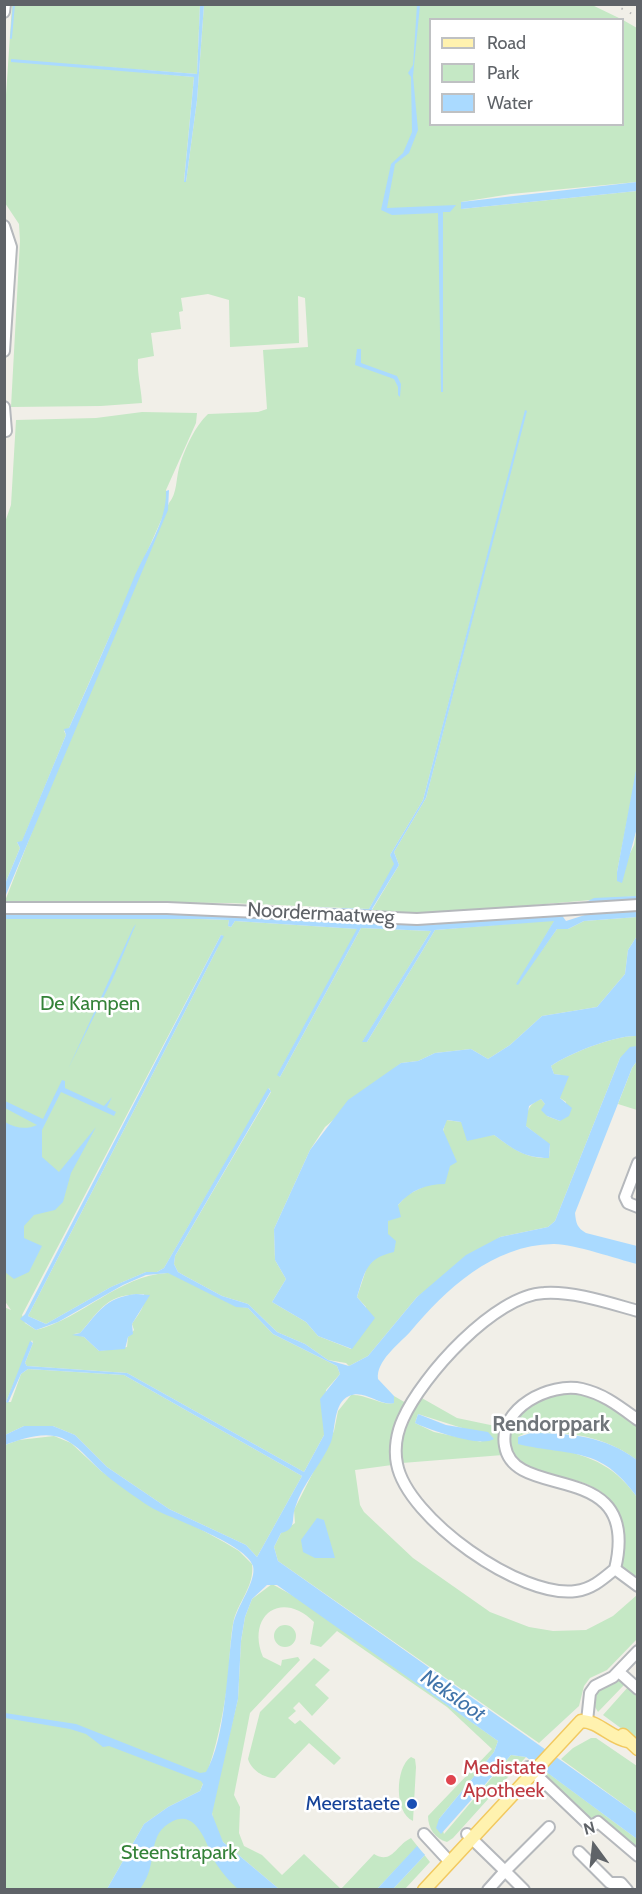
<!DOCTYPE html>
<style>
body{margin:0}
#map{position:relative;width:642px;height:1894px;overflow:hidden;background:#f1efe8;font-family:Cabin,sans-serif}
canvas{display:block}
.frame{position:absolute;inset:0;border:6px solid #5f6368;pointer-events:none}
.legend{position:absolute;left:429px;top:18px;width:195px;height:108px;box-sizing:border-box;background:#fff;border:2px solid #bfc1c3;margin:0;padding:8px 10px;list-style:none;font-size:18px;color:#5f6368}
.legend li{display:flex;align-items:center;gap:12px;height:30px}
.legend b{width:30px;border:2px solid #bfc1c3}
.north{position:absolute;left:564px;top:1816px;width:60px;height:60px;-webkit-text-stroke:4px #fff;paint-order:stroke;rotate:345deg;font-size:16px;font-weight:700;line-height:24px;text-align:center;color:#5f6368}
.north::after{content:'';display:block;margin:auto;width:21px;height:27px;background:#5f6368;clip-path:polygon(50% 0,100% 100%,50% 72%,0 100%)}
</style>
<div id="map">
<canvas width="642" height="1894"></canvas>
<div class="frame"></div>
<ul class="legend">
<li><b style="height:8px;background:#fff2af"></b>Road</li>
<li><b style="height:16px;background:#c5e8c5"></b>Park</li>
<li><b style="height:16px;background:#aadaff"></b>Water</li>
</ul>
<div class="north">N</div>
</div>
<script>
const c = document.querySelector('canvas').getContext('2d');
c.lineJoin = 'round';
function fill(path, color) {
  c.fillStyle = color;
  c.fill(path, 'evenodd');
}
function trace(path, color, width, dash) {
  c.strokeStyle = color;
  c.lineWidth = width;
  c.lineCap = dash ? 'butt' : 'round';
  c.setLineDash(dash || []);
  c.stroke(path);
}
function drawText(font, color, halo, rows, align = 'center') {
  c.font = font + ' Cabin,sans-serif';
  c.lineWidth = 5;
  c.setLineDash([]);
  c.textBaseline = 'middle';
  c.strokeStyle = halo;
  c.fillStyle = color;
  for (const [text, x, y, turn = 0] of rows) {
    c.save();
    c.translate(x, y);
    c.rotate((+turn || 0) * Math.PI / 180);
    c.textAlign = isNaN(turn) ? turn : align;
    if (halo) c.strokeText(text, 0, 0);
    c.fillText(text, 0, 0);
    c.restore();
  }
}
const green = new Path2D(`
 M590,4L621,19L430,20V124H622L623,20L637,28V182L511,194L461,202V209L637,191L638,765L617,872V880L634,845L637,828V896L454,912L410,914L372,910L399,865L394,852L426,798L526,410L423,800L390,855L395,864L369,909L230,903L5,901L58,765L169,503C177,494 176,479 179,468C184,450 195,426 208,414L258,412L267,409L263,350L308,347L305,298L298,296L299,343L230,347L229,300L208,294L181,298L183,311L179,312L181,329L151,333L154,356L138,359C137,374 141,387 142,403L101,406L11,407L20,241L19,224L5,203V110L12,5H200L197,74L11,60L194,77L184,181L186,182L197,100L204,5Z
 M142,412L197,413L196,423L166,490L167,507L69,728L64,731L66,735L22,842H17L20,848L5,884L4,525L11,505L16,420L96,418Z
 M36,913L229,920L228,926L231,927L235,921L358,929L278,1074L280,1077L361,928L431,931L363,1041L367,1042L435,930L555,920L517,984L557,929H568L584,921L637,917V936L628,950L625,974L597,1007L542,1016L510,1045L488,1059L471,1049L435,1053L418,1061L401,1063L325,1127L310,1150L274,1229L275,1260L286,1279L272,1302L306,1322L318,1336L351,1349L366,1307L357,1297L367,1267L377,1256L388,1234V1221L398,1205L407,1195L429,1184L446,1120L461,1122L479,1136L494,1135C512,1148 526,1159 549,1158L550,1145L526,1126C526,1113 528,1104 541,1099L545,1104L547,1116L560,1121L566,1102L560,1098L561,1075L554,1074L551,1066C570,1053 615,1035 637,1036V1046L620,1058L555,1221L548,1227L500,1237L417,1297L368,1356L349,1366L346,1363L328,1360L305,1344L277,1332L248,1304L222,1296L185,1276L178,1272L174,1264L175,1256L271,1092L269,1088L164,1268L157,1272H146L111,1287L46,1324L28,1316L216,951L223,936L221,935L22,1315L25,1323L36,1330C83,1318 118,1276 167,1273C187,1272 222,1306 248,1308L273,1334L337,1366L340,1374L326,1390L324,1435L304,1472L127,1373L27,1366L25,1363L33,1343L32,1340L6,1402H11L21,1374L28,1369L124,1375L302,1476L257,1557L246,1545L169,1509L107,1467L75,1435L53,1426H24L5,1435L4,1307L11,1310L4,1300L5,915ZM144,1294C147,1305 137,1316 132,1324L134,1330L128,1337L127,1347L99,1351L84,1337L74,1334L80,1333C102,1308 106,1294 144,1294Z
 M637,1061V1110L618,1104L632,1068Z
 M573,1391L602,1400L637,1426V1460C610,1440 579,1432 545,1433C536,1433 526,1431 518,1437C567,1455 604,1450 637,1497V1580L620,1565C620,1554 625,1543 624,1532C613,1459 530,1492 508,1446C514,1404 536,1399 573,1391Z
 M351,1395C366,1394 382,1406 394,1403V1396L406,1403C395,1423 390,1442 392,1465L355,1470L360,1505L364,1512L413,1558L490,1612L529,1627L553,1631L586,1630L613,1616L637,1595V1639L607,1670L590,1678L584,1686L579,1706L539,1743L278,1561L274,1547L281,1533L295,1523L294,1510L334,1431L338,1411Z
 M420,1397L457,1418L500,1427L503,1455L402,1463L401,1439ZM418,1414L462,1428L482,1442L434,1432L415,1423Z
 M54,1436L71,1443L101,1471L130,1491L224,1542L239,1551L252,1564C255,1587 237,1602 233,1624C229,1647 230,1670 226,1693C221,1726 213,1761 200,1791L168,1807L144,1824L107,1889L5,1890V1445L19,1440Z
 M272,1584L301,1600L498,1741L494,1752L439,1819L444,1834L511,1755L526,1757L453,1838L447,1842C435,1839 428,1828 428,1816L492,1749L447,1707L337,1631L321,1647L310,1644L314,1622C281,1589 246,1616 263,1657L281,1666L282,1660L298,1657L300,1660L250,1713L234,1795L240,1807L239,1833L244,1846L262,1855L282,1875L304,1854L341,1889L374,1854C392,1865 396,1845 411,1838L430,1862L405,1889H393L425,1855L417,1847L377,1889H279L223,1842C216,1831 211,1819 212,1806L238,1699L241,1641L245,1617L252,1599Z
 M274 1636a11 11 0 1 1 22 0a11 11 0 1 1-22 0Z
 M314,1658L330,1670L315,1685L329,1698L312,1716L299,1702L293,1708L296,1711L288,1718L295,1724L300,1720L341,1758L334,1765L309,1743L275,1778C264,1778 251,1770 248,1759L260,1712Z
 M618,1680L624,1685L598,1712L595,1707L597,1692Z
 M628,1687L637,1697V1740L603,1715Z
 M591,1738H596L637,1766V1814L561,1759L573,1748Z
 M411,1757L415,1759L416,1767L413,1821C394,1813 395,1767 411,1757Z
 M544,1770L637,1839V1852L597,1819L590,1820L543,1773Z
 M198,1807L212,1835L261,1890H123L147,1832Z`);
const water = new Path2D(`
 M200,5H204L197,100L186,182H184L194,77L11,62V59L197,74Z
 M417,5H420L413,76L418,130L409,153L395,164L387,208L456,205L450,212H443V392H441L438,213L392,215L381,210L391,164L403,153L412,132L411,77L408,73L413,65Z
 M637,182V191L461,209V202Z
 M357,349H361V363L397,376L401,384L400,397L398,395V387L394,379L355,365Z
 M525,410L527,411L426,798L394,852L399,865L372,909L375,913L5,904V901L168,903L369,909L394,864L390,855L423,800Z
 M169,490L168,510L5,897V884L20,848L17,842L22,841L66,735L64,729L69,728C91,679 113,630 133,580C145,551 167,523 166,491Z
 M637,765V828L622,883L617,881V872Z
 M637,896V901L584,903L594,898Z
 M637,910L638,917L584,921L568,929H557L518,985L516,984L554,921L435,930L367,1042H362L431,931L361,928L280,1077L277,1075L357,929L235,921L231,927L228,926L229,920L200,919H5L4,914L141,912L427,925L561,914L566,921L591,913Z
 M136,924L114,976L68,1069L133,928Z
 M221,935L224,936L216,951L28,1316L46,1324L111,1287L146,1272H157L164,1268L268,1088L271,1091L175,1256L174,1264L178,1272L185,1276L222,1296L248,1304L277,1332L305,1344L328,1360L349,1366L368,1356L417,1297L466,1255L500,1237L548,1227L555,1221L620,1058L630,1047L637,1046V1061L632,1068L575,1213C576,1223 577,1228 586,1233L637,1246V1264C617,1259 571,1243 553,1244C493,1245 446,1289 410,1332C398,1345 376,1361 378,1379L394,1396V1403C379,1407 366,1389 349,1396C333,1403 336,1429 331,1442C321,1465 302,1484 295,1508C291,1520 297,1529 281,1533L274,1547L278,1561L637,1814V1839L526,1757L511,1755L441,1834L436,1828L439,1819L494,1752L498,1741L277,1585H267L252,1599L245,1617L241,1641L238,1699L212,1814L223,1842L279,1889H238C230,1882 223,1874 217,1865C207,1849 199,1809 173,1821C167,1824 162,1828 159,1833C149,1851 156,1867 140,1889H107L144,1824L168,1807L200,1791L203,1784L201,1781L109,1746L103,1747L86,1734L70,1729L5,1718V1713L76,1724L200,1773L206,1772C226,1739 227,1665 233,1625C236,1607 257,1581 253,1566C246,1544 177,1521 156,1510C144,1504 111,1480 100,1470C88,1459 78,1445 62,1438C44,1431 21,1439 5,1445V1435L24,1426H53L75,1435L107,1467L169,1509L246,1545L257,1557L302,1476L124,1375L28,1369L21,1374L8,1403L6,1402L30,1341L33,1343L25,1363L27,1366L127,1373L304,1472L324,1435L320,1399L340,1374L337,1366L273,1334L248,1308L236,1307L168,1273L146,1275L123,1285L58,1322L36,1330L20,1319L25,1314Z
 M637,936V1036C615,1035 570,1053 551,1066L554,1074L569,1076L560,1098L572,1108L569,1116L560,1121L547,1116L541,1110L545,1104L541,1099L529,1106L526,1126L550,1144L549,1158C524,1158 513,1149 494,1135L467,1141L461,1122L447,1120L443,1130L457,1162L450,1166L445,1184C426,1184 411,1190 398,1205L401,1217L388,1221V1234L396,1241L394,1252C366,1258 365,1272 357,1297L375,1318L352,1349L318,1336L306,1322L272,1302L286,1279L275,1260L274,1229L310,1150L348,1100L401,1063L418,1061L435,1053L471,1049L488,1059L510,1045L542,1016L597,1007L625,974L628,950Z
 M62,1080L65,1081V1088L104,1106L112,1097L107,1107L116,1112L114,1116L61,1092L42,1130V1157L59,1172L96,1127L71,1173L63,1202L55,1210L34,1215L24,1226V1238L42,1246L29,1272L14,1279L5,1272V1122C15,1128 26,1130 37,1125L5,1108V1101L43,1119Z
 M136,1294L150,1295L132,1324L133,1334L128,1337L125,1349L99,1351L84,1337L72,1335L80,1333C99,1312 104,1298 136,1294Z
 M418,1414L446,1425L488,1432L494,1439C480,1448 430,1430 415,1423Z
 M531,1433C570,1433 605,1436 637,1460V1497C600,1445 572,1457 518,1444V1437Z
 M317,1518L324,1520L335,1558H315L303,1552L301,1540Z
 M417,1846L425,1855L393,1889H377Z`);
const stream = new Path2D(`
 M11,38L14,4`);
const minor = new Path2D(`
 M4,12L5,4
 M4,226L11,247L4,351
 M4,407L6,431
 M4,908H167L417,919L638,905
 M638,1163L625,1197L628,1203L638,1207
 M638,1311C609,1303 574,1291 544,1293C495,1295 422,1376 403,1419C397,1432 394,1449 397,1464C407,1518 521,1599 576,1591C592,1589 603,1579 615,1569C642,1456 514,1503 505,1446C498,1408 550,1382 582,1389C604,1394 620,1407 638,1420
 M615,1569L638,1586
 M619,1672L638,1689
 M587,1721L590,1693L595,1686L613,1677L638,1651
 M528,1767L591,1827L598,1822L638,1856
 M424,1834L449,1861
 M467,1834L505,1871L488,1890
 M579,1852L610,1883H621L627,1890
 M524,1890L505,1871L549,1827`);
const major = new Path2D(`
 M623,1735L638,1749
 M424,1890L581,1721C599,1721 610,1738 628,1741`);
const rail = new Path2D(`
 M613,4L638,17`);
const markers = [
 [451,1780,6,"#e0444e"],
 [412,1804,6,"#1a4fb4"]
];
const streetNames = [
 ["Noordermaatweg",321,914,3]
];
const parkNames = [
 ["De Kampen",90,1004],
 ["Steenstrapark",179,1853]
];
const healthNames = [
 ["Medistate",463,1768],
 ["Apotheek",463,1791]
];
const transitNames = [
 ["Meerstaete",400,1804]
];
const neighbourhoodNames = [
 ["Rendorppark",551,1425]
];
const waterNames = [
 ["Neksloot",453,1696,35]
];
fill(green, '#c5e8c5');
fill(water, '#aadaff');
trace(stream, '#aadaff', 2);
trace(minor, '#b5b8bc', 14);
trace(major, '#f2c960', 15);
trace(minor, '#fff', 10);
trace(major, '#fff2af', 12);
trace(rail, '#b6b7b8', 2, [1.5, 8]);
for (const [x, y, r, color] of markers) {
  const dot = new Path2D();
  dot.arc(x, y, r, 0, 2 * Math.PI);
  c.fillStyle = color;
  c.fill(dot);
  trace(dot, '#fff', 2);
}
drawText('20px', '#5f6368', '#fff', streetNames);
drawText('20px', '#348238', '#fff', parkNames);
drawText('20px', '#be3a42', '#fff', healthNames, 'left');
drawText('20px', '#164399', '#fff', transitNames, 'right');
drawText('bold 21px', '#70757a', '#fff', neighbourhoodNames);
drawText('italic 21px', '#4174aa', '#fff', waterNames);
</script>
